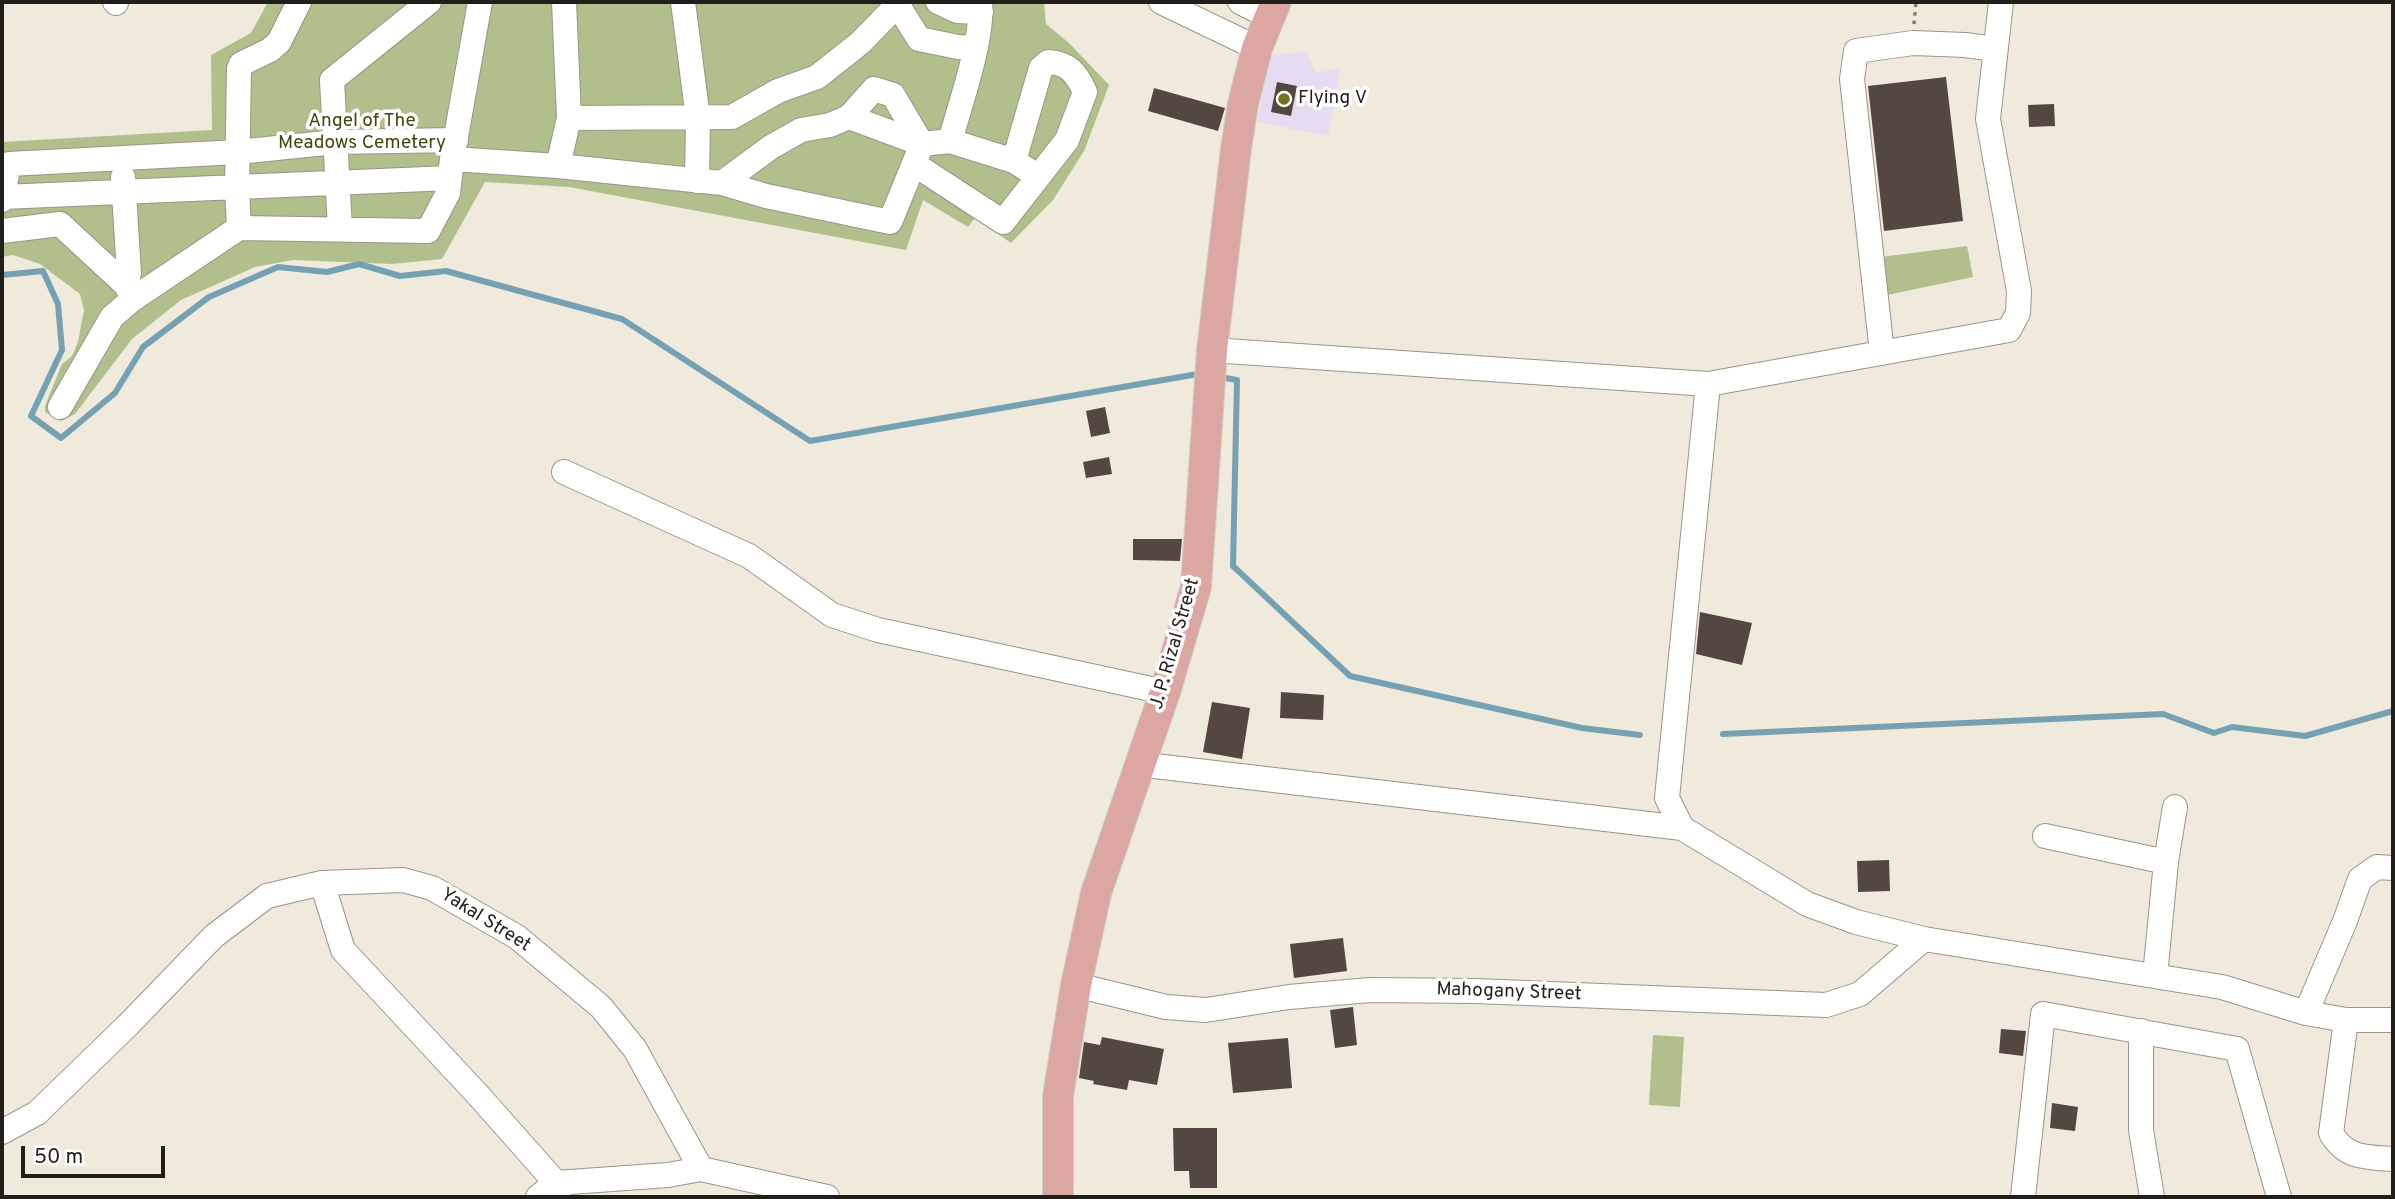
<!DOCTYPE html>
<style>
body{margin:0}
#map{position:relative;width:2395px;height:1199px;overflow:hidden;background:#efeadc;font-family:Overpass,sans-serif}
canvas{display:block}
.frame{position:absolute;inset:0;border:4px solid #211f1a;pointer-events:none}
.scale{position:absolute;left:21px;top:1146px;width:144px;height:32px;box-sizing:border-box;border:4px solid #211f1a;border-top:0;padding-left:9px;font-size:21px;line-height:24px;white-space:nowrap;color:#211f1a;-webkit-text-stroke:5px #fff;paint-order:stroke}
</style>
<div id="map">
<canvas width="2395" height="1199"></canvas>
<div class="frame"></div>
<div class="scale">50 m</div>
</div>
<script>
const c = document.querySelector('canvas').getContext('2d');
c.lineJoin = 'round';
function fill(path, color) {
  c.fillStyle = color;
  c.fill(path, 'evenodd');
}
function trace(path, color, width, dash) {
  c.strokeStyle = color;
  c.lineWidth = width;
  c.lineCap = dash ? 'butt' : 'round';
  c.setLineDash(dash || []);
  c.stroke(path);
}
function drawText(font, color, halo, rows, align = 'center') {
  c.font = font + ' Overpass,sans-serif';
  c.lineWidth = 7;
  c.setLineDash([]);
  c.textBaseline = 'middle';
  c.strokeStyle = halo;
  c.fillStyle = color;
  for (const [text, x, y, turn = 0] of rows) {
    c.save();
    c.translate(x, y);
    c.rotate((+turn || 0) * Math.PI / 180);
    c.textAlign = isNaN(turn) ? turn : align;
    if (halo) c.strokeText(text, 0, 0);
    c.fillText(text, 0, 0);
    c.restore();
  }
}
const commercial = new Path2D(`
 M1307,52L1316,73L1341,68L1328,136L1258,122L1268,55Z`);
const green = new Path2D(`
 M268,2H1044L1046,24L1069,43L1109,85L1084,151L1053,200L1011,243L975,218L968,227L923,200L906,250L569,187L485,182L442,259L392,264L293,260L255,267L181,300L132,339L75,414L61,421L45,412V406L62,364L72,356L78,342L84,310L80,294L40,264L13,255L2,257V142L212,130L211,55L251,33Z
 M1967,246L1973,277L1887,295L1881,257Z
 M1653,1035L1684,1037L1680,1107L1649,1105Z`);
const stream = new Path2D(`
 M2,275L43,271L58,304L62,350L31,416L61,438L115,393L143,347L209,297L278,267L327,272L359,264L400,276L446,271L622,319L810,441L1198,374
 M1225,378L1237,380L1233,566L1350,676L1582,728L1640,735
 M1723,734L2163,714L2214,733L2232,727L2305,736L2393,711`);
const building = new Path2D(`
 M1946,77L1963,221L1884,231L1868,86Z
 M1277,82L1297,86L1291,116L1271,112Z
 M1154,88L1225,108L1218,131L1148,111Z
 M2054,104L2055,126L2029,127L2028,105Z
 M1105,407L1110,433L1091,437L1086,411Z
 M1109,457L1112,474L1086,478L1083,462Z
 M1133,539H1182L1180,561L1133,560Z
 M1700,612L1752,623L1742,665L1696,654Z
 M1281,692L1324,695L1323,720L1280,718Z
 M1212,702L1250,708L1242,759L1203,752Z
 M1889,860L1890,891L1858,892L1857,861Z
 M1343,938L1347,971L1294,978L1290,944Z
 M1353,1007L1357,1045L1335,1048L1330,1010Z
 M2001,1029L2026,1031L2023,1056L1999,1053Z
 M1102,1037L1164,1049L1157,1085L1129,1080L1127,1090L1093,1084L1094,1081L1079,1078L1084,1042L1100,1045Z
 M1288,1038L1292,1088L1233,1093L1228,1043Z
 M2052,1103L2078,1107L2075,1131L2050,1128Z
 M1173,1128H1217V1188H1190L1189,1171H1174Z`);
const path = new Path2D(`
 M1914,24L1916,2`);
const minor = new Path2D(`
 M115,2L116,3
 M683,2L698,118L697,181
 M938,2L957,11L981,12
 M1161,2L1257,48
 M1240,2L1270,17
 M897,4L919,39L958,47L975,48
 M569,118L732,117L778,91L817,77L860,43L900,2
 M950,141C960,105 984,37 980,2
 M452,159L558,166L722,183L766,196L890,222L922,144L893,95L874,89L849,117
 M914,164L1003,222L1067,140L1085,92C1077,74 1069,63 1048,62L1041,68L1014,161
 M558,166L569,118L564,2
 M123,177L129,273L126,285
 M722,183L771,147L801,130L830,125L849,117L922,144L950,141L1014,161L1028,170
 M2,197L450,178
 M2,200L9,164L238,152L335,142L456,140
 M239,228L237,188L239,69L241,64L270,50L279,42L299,2
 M340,229L332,80L429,2
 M2,231L60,224L126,285L133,299
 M1212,350L1708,384L2009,330L2018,313L2019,291L1988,119L2001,2
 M1882,353L1852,79L1856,51L1913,43L1965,45L1995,49
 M1708,384L1667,798L1682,828L1807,904L1856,922L1924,939L2222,987L2306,1013L2346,1020H2393
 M60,407L112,317L133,299L239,228L428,231L448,193L452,159L480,2
 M564,472L749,556L832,615L878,630L1165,692
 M1138,764L1682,828
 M2045,836L2166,862
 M322,883L343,950L479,1096L556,1183L559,1197
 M2155,976L2166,862L2175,807
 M1076,985L1166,1007L1206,1010L1289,997L1370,990L1476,991L1826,1005L1860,994L1924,939
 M2306,1013L2345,921L2360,879L2377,867L2393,868
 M2346,1020L2331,1133C2346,1159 2366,1157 2393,1159
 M2141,1031V1130L2152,1197
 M2,1132L37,1113L128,1025L214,936L267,896L322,883L403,880L432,888L517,937L601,1007L635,1049L701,1169
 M538,1197L556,1183L668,1175L701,1169L827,1197
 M2023,1197L2043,1014L2237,1049L2279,1197`);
const major = new Path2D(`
 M1058,1197V1096L1076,985L1096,893L1165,692L1196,587L1212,350L1236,149L1243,104L1257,48L1276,2`);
const markers = [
 [1284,99,7,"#747319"]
];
const poiNames = [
 ["Flying V",1298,99]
];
const parkNames = [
 ["Angel of The",362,122],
 ["Meadows Cemetery",362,144]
];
const streetNames = [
 ["J. P. Rizal Street",1176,644,-74],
 ["Yakal Street",485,921,32],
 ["Mahogany Street",1509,993,2]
];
fill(commercial, '#e5dcf1');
fill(green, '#b0bf8c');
trace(stream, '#76a1b3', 6);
fill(building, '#544742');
trace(minor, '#9a9588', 26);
trace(major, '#cececd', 32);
trace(path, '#827f76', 3.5, [3.5, 5]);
trace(minor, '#fff', 24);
trace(major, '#dca7a3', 30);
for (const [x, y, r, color] of markers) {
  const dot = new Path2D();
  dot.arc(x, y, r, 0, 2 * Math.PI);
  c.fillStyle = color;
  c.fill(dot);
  trace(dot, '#fff', 2.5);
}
drawText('19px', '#211f1a', '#fff', poiNames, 'left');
drawText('19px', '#3b480b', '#fff', parkNames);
drawText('19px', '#211f1a', '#fff', streetNames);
</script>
